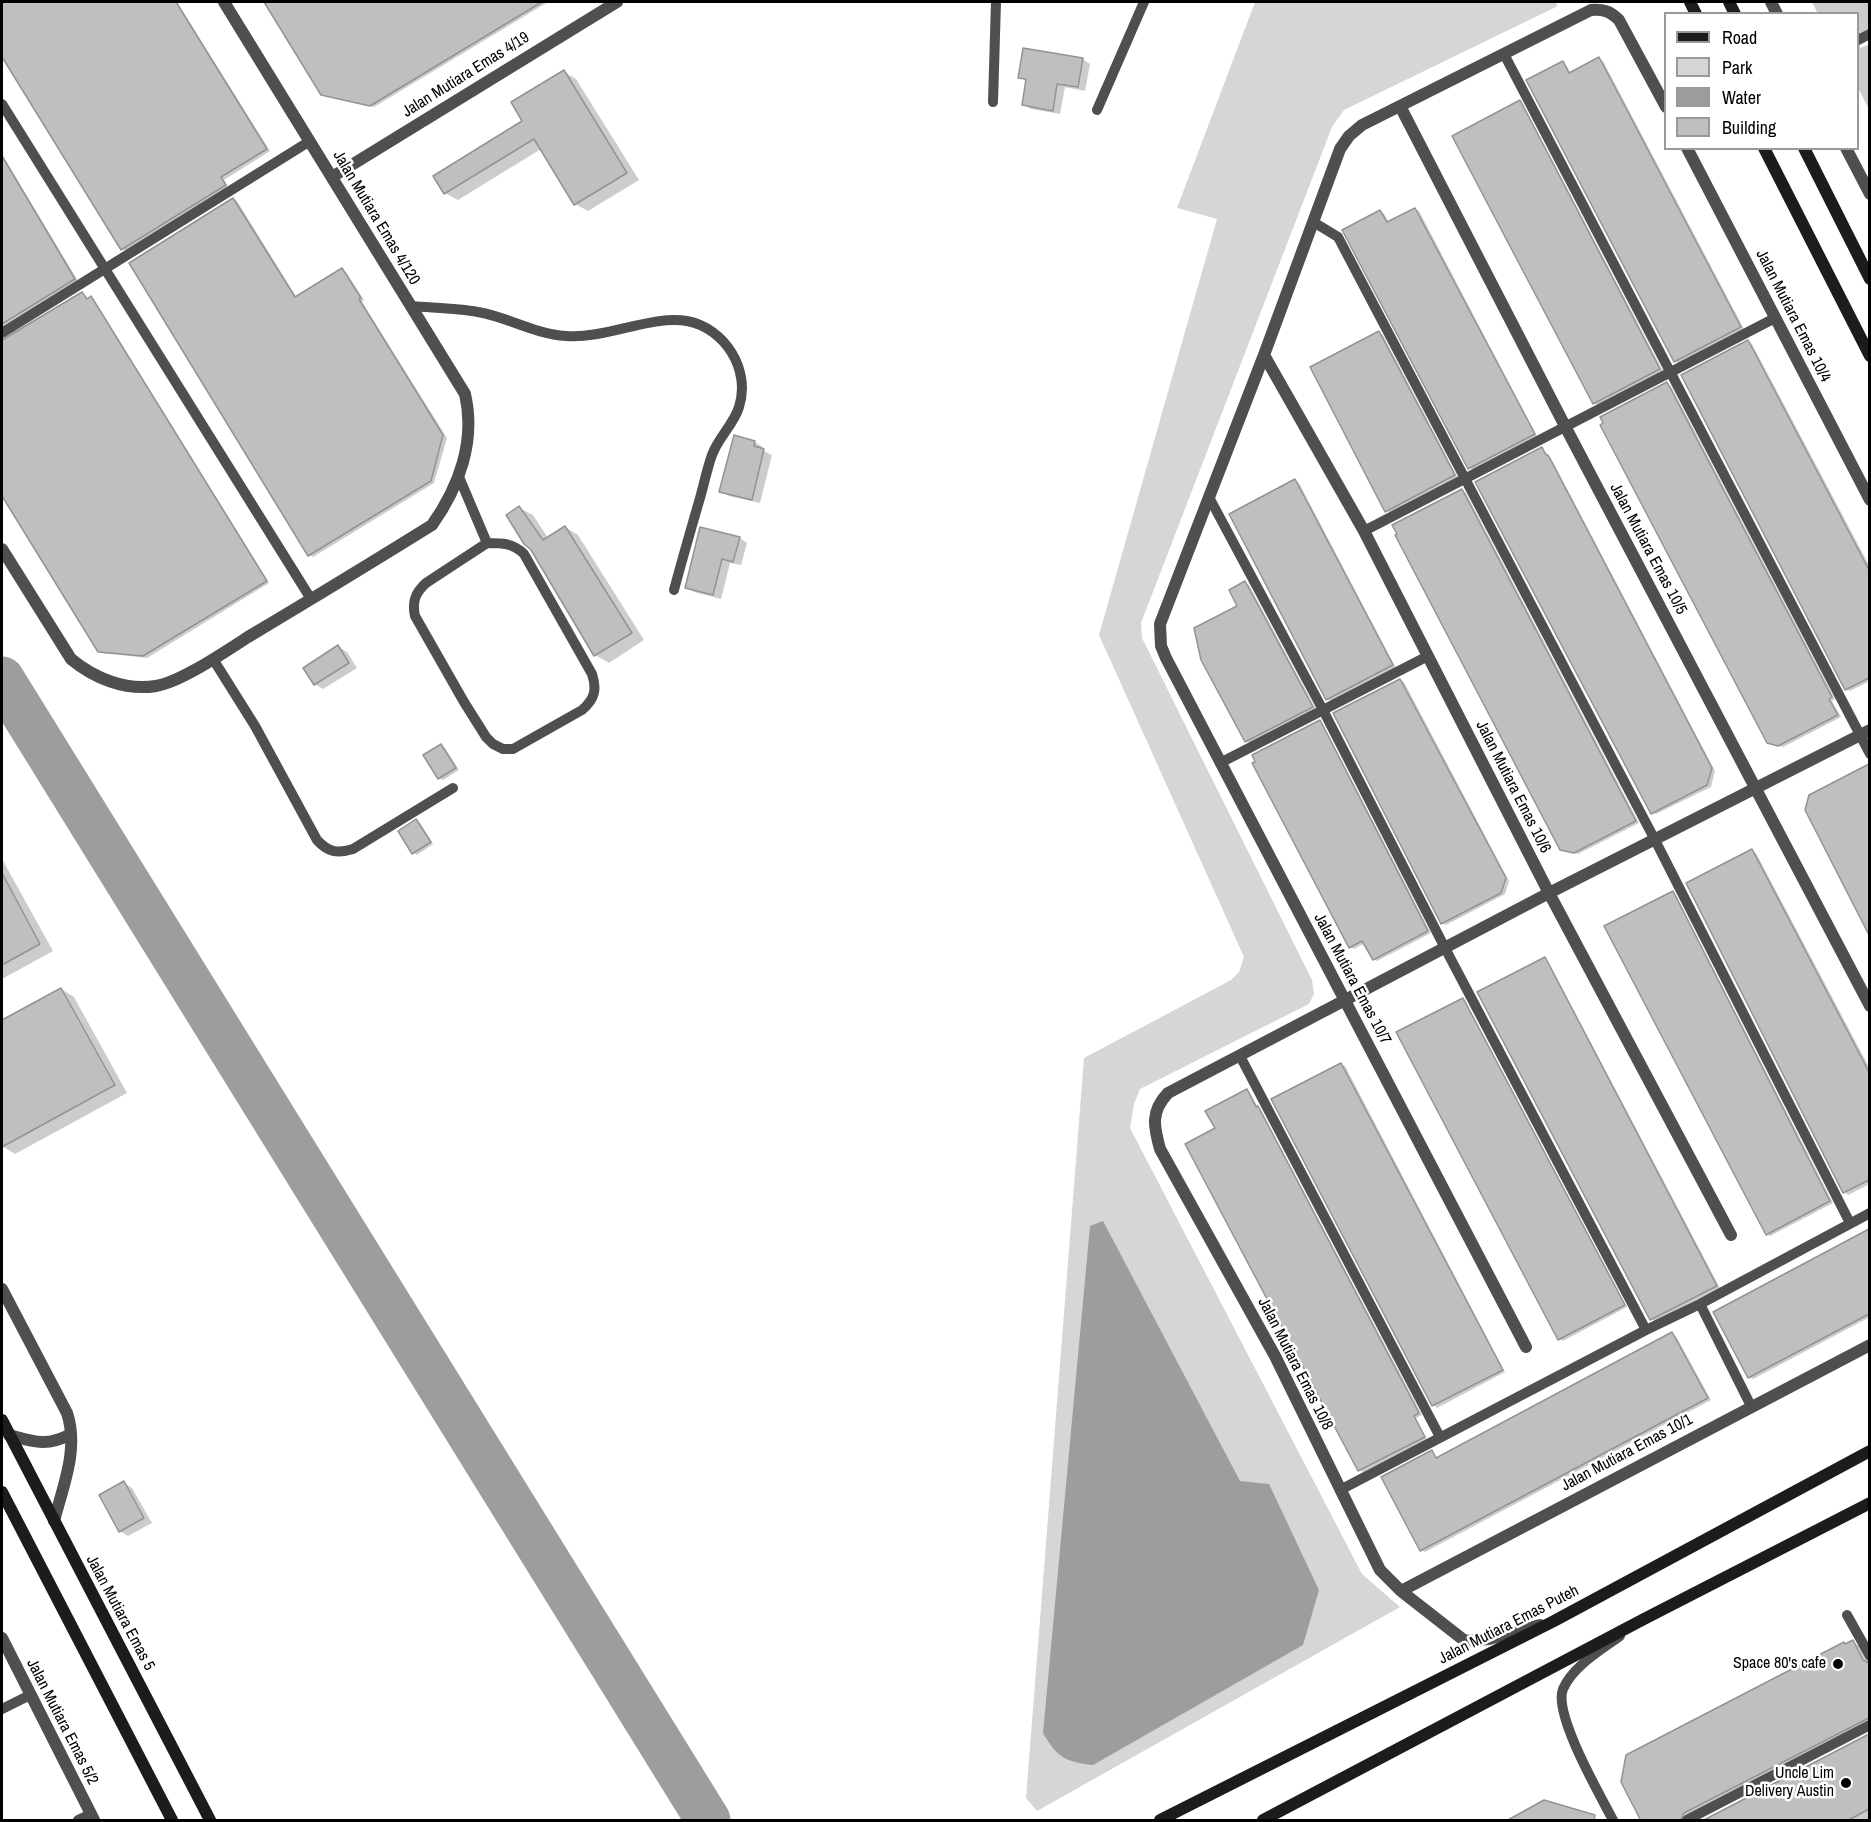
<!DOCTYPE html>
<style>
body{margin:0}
#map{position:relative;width:1871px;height:1822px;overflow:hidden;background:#fff;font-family:"Archivo Narrow",sans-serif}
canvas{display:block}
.frame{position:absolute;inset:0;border:3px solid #000;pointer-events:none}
.legend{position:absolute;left:1664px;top:12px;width:195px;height:138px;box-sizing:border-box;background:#fff;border:2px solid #999;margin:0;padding:8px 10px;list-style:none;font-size:18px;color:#000}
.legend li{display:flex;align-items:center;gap:12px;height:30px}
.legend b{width:30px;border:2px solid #999}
</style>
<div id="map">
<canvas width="1871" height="1822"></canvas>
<div class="frame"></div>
<ul class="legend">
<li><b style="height:8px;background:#1c1c1c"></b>Road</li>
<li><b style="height:16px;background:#d6d6d6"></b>Park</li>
<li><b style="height:16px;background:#9d9d9d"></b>Water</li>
<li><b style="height:16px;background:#bfbfbf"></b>Building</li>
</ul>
</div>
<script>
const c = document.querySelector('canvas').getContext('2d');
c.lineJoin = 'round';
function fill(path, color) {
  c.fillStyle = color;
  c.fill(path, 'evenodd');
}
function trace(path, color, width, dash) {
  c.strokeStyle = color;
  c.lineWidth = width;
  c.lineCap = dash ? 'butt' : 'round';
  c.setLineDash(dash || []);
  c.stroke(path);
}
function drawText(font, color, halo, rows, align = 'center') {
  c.font = font + ' "Archivo Narrow",sans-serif';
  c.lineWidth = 5;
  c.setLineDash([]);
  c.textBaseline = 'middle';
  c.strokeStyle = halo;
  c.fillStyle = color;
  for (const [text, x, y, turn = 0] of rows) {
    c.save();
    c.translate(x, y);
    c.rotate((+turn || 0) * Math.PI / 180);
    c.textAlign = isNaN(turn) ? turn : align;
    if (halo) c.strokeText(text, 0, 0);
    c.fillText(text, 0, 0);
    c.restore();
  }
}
const green = new Path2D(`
 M1255,2H1555L1558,6L1344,110L1332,127L1141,623L1142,638L1312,980L1314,994L1309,1004L1140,1089L1134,1104L1130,1128L1362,1574L1400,1607L1037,1811L1026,1798L1084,1058L1231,980L1239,972L1244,957L1099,635L1217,219L1177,208Z`);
const water = new Path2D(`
 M1103,1221L1240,1481L1269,1484L1319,1590L1303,1645L1093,1765C1065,1762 1057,1757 1043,1733L1090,1226Z`);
const shadow = new Path2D(`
 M2,2H177L270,151L224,180L228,187L126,251L122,249L2,54Z
 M265,2H548L374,107L322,94Z
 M1812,2H1870V35L1860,40V48L1870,44V111L1858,88V14H1818Z
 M1082,59L1090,64L1085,91L1065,87L1060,114L1031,109L1023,104L1027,82L1019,77Z
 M1599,59L1603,61L1744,329L1678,363L1675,361L1562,63L1566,65L1571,74Z
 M564,72L576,79L639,180L588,211L575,204L541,149L458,200L445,193L525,122Z
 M1520,102L1523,104L1663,371L1598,405L1594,403Z
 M2,154L78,281L2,329Z
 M233,199L237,201L297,298L342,270L346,272L364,300L362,302L447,438L434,483L313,557L310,555Z
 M1415,209L1419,211L1537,436L1473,470L1469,467L1380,212L1384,214L1389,223Z
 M82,293L88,300L91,298L94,300L269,583L147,658L103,653L99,651L2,493V341H6Z
 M1379,333L1383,335L1458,478L1390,513L1386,510Z
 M1748,342L1752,344L1870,567V681L1850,691L1846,689Z
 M1667,384L1671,386L1835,699L1832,701L1841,717L1783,747L1768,742Z
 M735,437L755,442L763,447L762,450L772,455L760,503L729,496L721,491Z
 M1542,449L1551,458L1715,771L1711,787L1656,814L1652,812Z
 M1295,481L1299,483L1396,668L1331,701L1327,699Z
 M1462,490L1466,493L1639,823L1578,854L1561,849Z
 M519,508L533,515L548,538L565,527L578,535L644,640L609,663L595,655L532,549Z
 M740,538L747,543L741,565L730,563L721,599L694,592L686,587Z
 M1245,583L1249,585L1316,709L1250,743L1246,741L1239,606Z
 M338,647L347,652L357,668L323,689L315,684Z
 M1400,680L1404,682L1509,881L1505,894L1446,925L1442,923Z
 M1320,722L1323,724L1431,933L1377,961L1374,959L1365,943L1354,949L1350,947Z
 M441,746L445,748L459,770L443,780L439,778Z
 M1866,768L1870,770V930L1806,810Z
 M416,821L420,823L433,844L417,855L413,852Z
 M1752,851L1756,853L1870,1069V1184L1848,1195L1845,1192L1688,884Z
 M2,859L53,951L2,979Z
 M1672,893L1676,895L1833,1203L1770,1236L1767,1233Z
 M1545,959L1548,961L1720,1288L1655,1321L1651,1319Z
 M61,989L74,997L127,1093L15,1154L2,1146V1022Z
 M1463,999L1466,1002L1627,1307L1563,1341L1559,1339Z
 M1341,1064L1345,1066L1505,1372L1437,1408L1434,1405L1273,1099Z
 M1247,1091L1250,1093L1258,1107L1261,1110L1422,1415L1416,1418L1427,1439L1363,1472L1359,1470Z
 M1870,1231V1317L1753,1379L1749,1377L1715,1312Z
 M1672,1334L1676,1336L1711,1400L1425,1552L1422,1550L1383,1478L1432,1452L1438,1459Z
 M124,1483L132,1488L152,1523L128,1536L120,1531Z
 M1853,1642L1866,1650L1870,1656V1731L1697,1820H1642L1846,1645Z
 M1870,1735V1820H1706Z`);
const river = new Path2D(`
 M2,679L708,1820`);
const building = new Path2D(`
 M2,2H176L267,149L221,177L226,185L121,250L2,57Z
 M264,2H542L370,106L321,95Z
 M1023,48L1083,58L1078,87L1057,84L1053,111L1022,105L1026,79L1018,78Z
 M1599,57L1741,327L1674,362L1526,80L1563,61L1569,73Z
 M564,70L627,173L574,205L534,139L444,194L433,176L522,121L511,102Z
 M1520,100L1660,369L1593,404L1452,136Z
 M2,156L75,279L2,324Z
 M233,198L295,297L342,268L361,298L359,299L443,435L431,481L308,556L129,263Z
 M1415,208L1535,434L1468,469L1342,230L1380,210L1387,222Z
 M82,292L87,299L91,296L267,581L143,656L98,652L2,496V340Z
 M1379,331L1455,475L1385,512L1310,367Z
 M1748,340L1869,570V678L1845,690L1681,375Z
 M1667,382L1832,697L1829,699L1838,715L1778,746L1767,743L1600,425L1603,423L1600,417Z
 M734,435L755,441L754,446L764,449L752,500L719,492Z
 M1542,447L1546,455H1548L1712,768L1707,785L1651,814L1475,482Z
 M1295,479L1393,665L1326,700L1229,514Z
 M1462,489L1636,821L1574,853L1560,850L1395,535L1397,534L1392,525Z
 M519,506L543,540L565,526L632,633L594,656L531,550L524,544L506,515Z
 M700,527L740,537L733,562L722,559L713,595L685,588Z
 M1245,581L1313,707L1245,742L1201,660L1194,628L1237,606L1229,590Z
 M338,645L349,663L314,685L303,668Z
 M1400,679L1506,878L1501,893L1441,924L1333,713Z
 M1320,720L1428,931L1373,960L1362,941L1349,948L1252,763L1255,762L1252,755Z
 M441,744L456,768L438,779L423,755Z
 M1869,764V935L1805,810L1809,795Z
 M416,819L431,842L412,854L398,831Z
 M1752,849L1869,1072V1180L1843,1193L1686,883Z
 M2,873L40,944L2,965Z
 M1673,891L1830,1201L1766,1235L1604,926Z
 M1545,957L1717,1286L1650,1320L1477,992Z
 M61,988L115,1085L2,1147V1020Z
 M1463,998L1625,1305L1558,1340L1396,1032Z
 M1341,1063L1503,1370L1432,1406L1271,1099Z
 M1247,1089L1256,1107L1258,1106L1419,1413L1414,1416L1425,1437L1358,1471L1185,1144L1215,1128L1205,1111Z
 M1869,1229V1314L1748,1378L1713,1312Z
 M1672,1332L1708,1398L1420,1551L1381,1477L1432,1450L1436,1458Z
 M124,1481L144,1518L119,1532L99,1495Z
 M1853,1640L1863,1660L1869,1663V1718L1684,1813L1680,1821H1641L1621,1782L1626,1755L1844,1642L1845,1644Z
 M1869,1734V1809L1847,1821H1702Z
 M1544,1800L1595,1815L1594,1821H1506Z`);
const lane = new Path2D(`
 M1858,40L1870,34
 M1504,54L1870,754
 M993,102L996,2
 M2,104L311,599
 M1097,110L1144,2
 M1315,223L1338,237L1655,840L1850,1223
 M410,306C433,308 456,308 478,312C508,317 534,334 566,336C606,339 651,315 687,321C725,328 751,370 739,407C734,424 718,438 712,455C707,469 704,484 700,498C691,529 682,560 674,590
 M2,333L310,141
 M459,477L487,543
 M1210,499L1323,710L1445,948L1646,1330
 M1364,531L1775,318
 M487,543C502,543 513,543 524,554L592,674C597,689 595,699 582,710L513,749H503L493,744L486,737L464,702L415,616C412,602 415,593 426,583Z
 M213,659L255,726L317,840C328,852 337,854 353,849L453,788
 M1220,763L1428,656
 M1240,1056L1440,1437
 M1700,1304L1751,1406
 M1340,1490L1646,1330L1700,1304L1870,1213
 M1847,1615L1870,1656
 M2,1709L30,1695
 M78,1820L91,1814
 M1613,1820C1600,1795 1553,1714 1563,1689C1573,1666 1601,1650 1620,1636
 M1687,1820L1870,1725`);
const street = new Path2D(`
 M1771,2L1777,14
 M1400,106L1566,428L1870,1006
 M1687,148L1870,500
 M1846,148L1870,194
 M332,177L617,2
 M1264,355L1364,531L1549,893L1731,1235
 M2,549L71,659C94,678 125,691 156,686C181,682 226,651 248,637C310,600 371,563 432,525C459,487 476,441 465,394L224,2
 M2,1289L67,1413C79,1449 63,1486 54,1521
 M1526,1347L1166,658L1161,646L1160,624L1264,355L1340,149L1349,136L1362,125L1591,10C1603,9 1610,11 1619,20L1666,107
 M9,1435C34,1442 47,1447 71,1434
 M1401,1591L1870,1345
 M1540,1625L1489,1639L1465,1641L1401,1591L1380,1570L1275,1356L1160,1149C1154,1127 1150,1112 1168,1093L1549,893L1870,730
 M2,1638L94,1820`);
const secondary = new Path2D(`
 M1690,2L1696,14
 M1729,2L1735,14
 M1764,148L1870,356
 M1804,148L1870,279
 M2,1420L210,1820
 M2,1492L172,1820
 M1160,1820L1554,1621L1870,1451
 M1263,1820L1644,1619L1870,1503`);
const markers = [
 [1838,1664,6,"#000"],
 [1846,1783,6,"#000"]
];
const streetNames = [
 ["Jalan Mutiara Emas 4/19",466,75,-32],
 ["Jalan Mutiara Emas 4/120",376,218,59],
 ["Jalan Mutiara Emas 10/4",1793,316,63],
 ["Jalan Mutiara Emas 10/5",1648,549,62],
 ["Jalan Mutiara Emas 10/6",1513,787,63],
 ["Jalan Mutiara Emas 10/7",1352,979,62],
 ["Jalan Mutiara Emas 10/8",1295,1364,63],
 ["Jalan Mutiara Emas 10/1",1627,1453,-28],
 ["Jalan Mutiara Emas 5",120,1613,62],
 ["Jalan Mutiara Emas Puteh",1509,1625,-27],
 ["Jalan Mutiara Emas 5/2",62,1722,63]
];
const poiNames = [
 ["Space 80's cafe",1826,1664],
 ["Uncle Lim",1834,1774],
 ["Delivery Austin",1834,1792]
];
fill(green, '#d6d6d6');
fill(water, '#9d9d9d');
fill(shadow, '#0003');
trace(river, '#9d9d9d', 45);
fill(building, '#bfbfbf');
trace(building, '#939393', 1.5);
trace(lane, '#4f4f4f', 10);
trace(street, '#4f4f4f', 12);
trace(secondary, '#1c1c1c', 12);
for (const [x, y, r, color] of markers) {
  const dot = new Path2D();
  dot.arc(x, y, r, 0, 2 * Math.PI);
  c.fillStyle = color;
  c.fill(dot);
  trace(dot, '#fff', 2);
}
drawText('16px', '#000', '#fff', streetNames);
drawText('16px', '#000', '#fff', poiNames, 'right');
</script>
